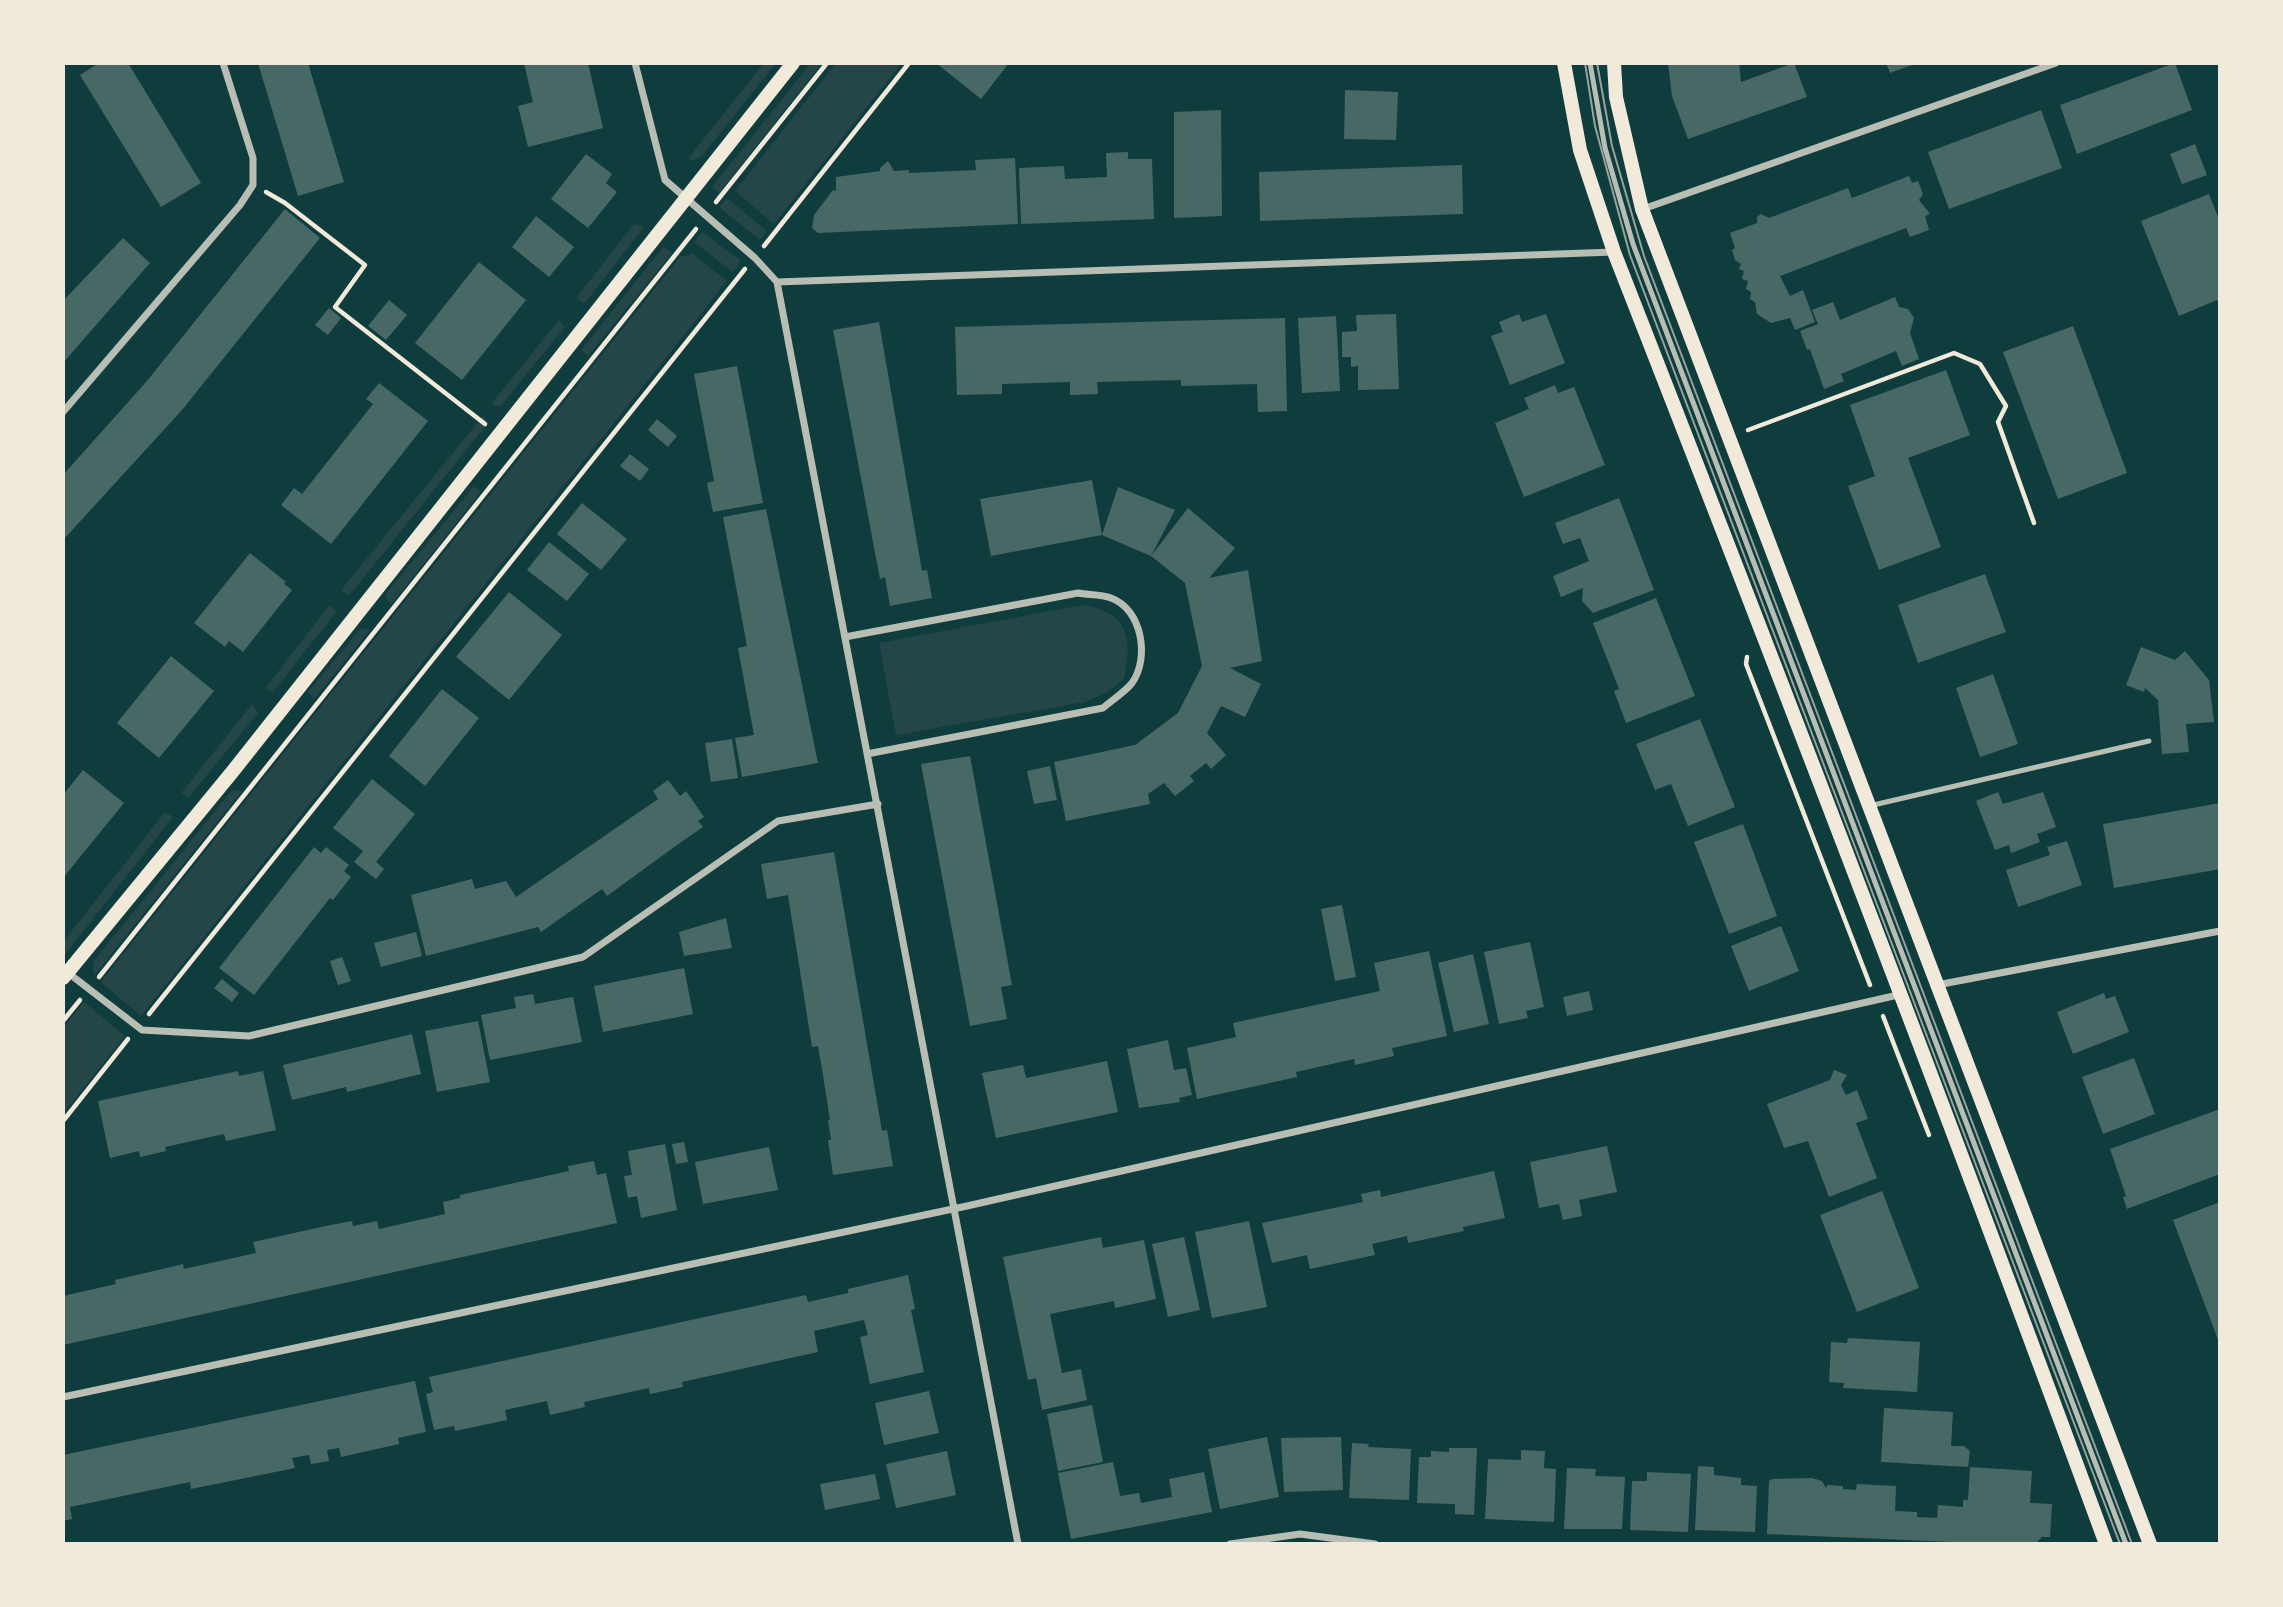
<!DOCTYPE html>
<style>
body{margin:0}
#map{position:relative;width:2283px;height:1607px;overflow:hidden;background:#0f3d3e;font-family:Barlow,sans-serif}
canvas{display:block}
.frame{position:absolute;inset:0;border:65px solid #f1e9da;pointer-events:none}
</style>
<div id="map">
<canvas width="2283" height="1607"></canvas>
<div class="frame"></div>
</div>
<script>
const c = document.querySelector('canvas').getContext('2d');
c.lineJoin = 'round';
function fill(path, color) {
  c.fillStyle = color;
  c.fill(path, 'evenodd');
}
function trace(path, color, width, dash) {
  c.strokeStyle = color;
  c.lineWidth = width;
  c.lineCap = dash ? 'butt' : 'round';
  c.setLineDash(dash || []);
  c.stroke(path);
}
const green = new Path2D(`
 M764,63H776L702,156L692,161L689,157Z
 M811,63H822L719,193L712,187Z
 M836,63H902L774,224L735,191Z
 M727,198L767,231L760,240L719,207Z
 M634,224L644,227L584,304L576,298Z
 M702,232L741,261L733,272L694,242Z
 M664,246L672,253L588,356L581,350Z
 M693,254L727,281L141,1016L101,982L680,257Z
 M559,320L565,327L500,407L491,404Z
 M483,416L488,423L349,596L341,590Z
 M474,486L481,492L391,605L385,595Z
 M329,605L337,611L273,692L265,689Z
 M1082,605C1128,611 1133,639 1124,679L1106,693L1085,702L896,735L879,643Z
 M361,628L370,630L314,699L308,692Z
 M252,704L258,713L189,797L181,793Z
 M232,790L242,791L94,976L93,962Z
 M165,812L173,817L63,957V942Z
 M84,1002L125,1036L63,1114V1028Z`);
const building = new Path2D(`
 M99,63H128L201,183L161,207L80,75Z
 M258,63H308L344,182L298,196Z
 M524,63H588L603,128L528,147L518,106L533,102Z
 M936,63H1009L981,99Z
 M1668,63H1739L1741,82L1794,63L1807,97L1688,139L1672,96Z
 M1886,63H1917L1890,73Z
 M2175,63L2192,110L2077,154L2060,105Z
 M1345,90L1398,92L1396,140L1344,139Z
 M1221,110L1222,216L1174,218V112Z
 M2041,110L2062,168L1949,209L1928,152Z
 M2195,144L2207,175L2182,184L2170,154Z
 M1128,152V159H1152L1154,219L1021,224L1019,168L1064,166L1065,179L1107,177L1106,153Z
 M586,154L612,174L606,183L617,192L588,228L551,199Z
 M1015,158L1018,224L818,233L812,228L814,215L833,190L836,191V177L880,171V168L888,161L894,171L909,170V173L976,170L975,160Z
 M1462,165L1463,214L1260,221L1259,172Z
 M1909,176L1912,183L1918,181L1923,194L1919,200L1930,214L1925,216L1929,230L1910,237L1906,228L1780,276L1790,296L1803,290L1815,322L1795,330L1790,318L1771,323L1757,314L1755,302L1750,299L1751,292L1746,289L1748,281L1742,279L1744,271L1739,269L1741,264L1735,260L1732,250L1735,248L1730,233L1757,223V217L1761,214L1769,218L1848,188L1852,198Z
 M2209,194L2220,222V306L2217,300L2179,316L2141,221Z
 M285,209L320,238L182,410L64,539L63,475L147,381Z
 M536,216L574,247L549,277L512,247Z
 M123,238L150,263L63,363V301Z
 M479,262L526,300L462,380L415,343Z
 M1895,297L1899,307L1908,309L1914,318L1910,333L1919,359L1902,366L1896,351L1841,374L1844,381L1824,389L1810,349L1807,350L1800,331L1818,324L1812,310L1833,302L1840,320Z
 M389,300L407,315L386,340L368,326Z
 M329,308L341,318L328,335L315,325Z
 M1396,314L1399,389L1358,390V366L1351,367V357H1342V332L1357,331L1356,315Z
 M1519,314L1522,322L1546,314L1565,363L1510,385L1491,336L1503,332L1499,322Z
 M1336,316L1340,391L1302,393L1298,318Z
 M1285,318L1287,411L1258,412L1257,384L1181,386V380L1097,382L1098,394L1070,395V382L1002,384V394L957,395L955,327Z
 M879,322L922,571L927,570L932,598L890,606L885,577L880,579L833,330Z
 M2073,326L2127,473L2058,499L2003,352Z
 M737,366L763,503L713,512L707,483L714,481L694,374Z
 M1946,370L1970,435L1908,458L1941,547L1879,570L1848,486L1875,476L1850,405Z
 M379,383L428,421L331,544L281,505L294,488L302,494L373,404L366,399Z
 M1555,385L1558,393L1574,387L1605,465L1524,497L1495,423L1529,409L1524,398Z
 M657,419L677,436L668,447L648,430Z
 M630,454L649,469L640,481L620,466Z
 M1092,480L1102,535L1118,487L1175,510L1151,556L1102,535L991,556L980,499Z
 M1619,498L1654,590L1593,613L1582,601L1583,588L1561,597L1553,576L1589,561L1580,538L1563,544L1555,523Z
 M582,503L627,539L601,570L557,534Z
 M1188,508L1235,548L1209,578L1248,570L1262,661L1230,668L1261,684L1245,717L1221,706L1207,733L1226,755L1211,769L1206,763L1190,776L1194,781L1175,796L1164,783L1148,794L1150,804L1066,821L1054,762L1135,745L1178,713L1202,666L1185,583L1151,556Z
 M766,509L818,763L742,777L735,738L754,735L738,648L747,646L723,517Z
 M549,542L589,574L567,601L527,570Z
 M250,553L286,582L284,584L292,590L243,652L229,641L225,647L194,623Z
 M1985,574L2006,632L1918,663L1898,605Z
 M509,592L562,635L509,700L456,657Z
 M1656,598L1695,696L1626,723L1614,691L1619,689L1593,623Z
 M2141,647L2175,660L2185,651L2209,680L2214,722L2186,724L2189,752L2162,754L2158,700L2145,688L2144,692L2126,685Z
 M171,656L214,691L159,758L117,723Z
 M1993,674L2018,744L1980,757L1956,688Z
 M442,689L479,718L425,786L389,756Z
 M1700,719L1735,807L1688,826L1671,784L1655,790L1636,744Z
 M732,739L738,778L711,782L705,743Z
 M970,756L1012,985L1001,987L1007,1019L970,1026L921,764Z
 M1050,766L1057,800L1034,804L1027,771Z
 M83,770L124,803L63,878V795Z
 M372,779L415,814L376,862L384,869L376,879L354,862L363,851L333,828Z
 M668,780L680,796L686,791L704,817L698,821L703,827L677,845L607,896L602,889L541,932L538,927L426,956L411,895L472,879L475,889L506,881L516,897L658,799L653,791Z
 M1998,792L2003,804L2043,792L2056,827L2037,834L2040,842L2011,853L2009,845L1995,850L1976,801Z
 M2220,803V869L2114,888L2103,824Z
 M1743,824L1777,916L1729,934L1694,842Z
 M2067,841L2082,885L2018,907L2006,870L2050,855L2047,847Z
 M314,847L321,853L326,847L349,865L344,871L351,877L333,900L330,898L254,995L219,968Z
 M834,852L882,1131L887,1130L893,1166L833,1175L828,1140H831L828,1120H830L823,1075L818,1046L812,1047L788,895L767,899L761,864Z
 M1342,905L1356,977L1335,981L1321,909Z
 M726,918L732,948L684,956L679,932Z
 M1781,926L1799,971L1749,991L1731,946Z
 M416,932L422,956L381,967L374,943Z
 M1530,942L1544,1007L1526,1011L1528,1018L1499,1024L1484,952Z
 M1429,951L1447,1036L1392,1048L1394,1056L1355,1065L1354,1059L1296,1072L1297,1077L1197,1099L1187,1048L1236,1037L1233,1023L1380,991L1374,963Z
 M1473,954L1489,1024L1454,1032L1438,963Z
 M342,957L351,981L338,985L330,961Z
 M684,968L693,1014L603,1032L594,986Z
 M222,979L239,993L232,1002L214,988Z
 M1589,991L1593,1010L1567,1016L1563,997Z
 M2104,993L2106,999L2115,996L2129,1032L2073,1054L2057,1012Z
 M533,994L535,1004L573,997L582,1042L490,1060L481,1015L516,1008L514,997Z
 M478,1021L490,1082L437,1092L425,1031Z
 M412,1034L421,1074L347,1092L346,1087L292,1100L283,1065Z
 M1168,1040L1174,1070L1186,1068L1192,1095L1179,1098L1180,1102L1139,1108L1127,1049Z
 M2134,1058L2155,1114L2103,1134L2082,1077Z
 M1107,1061L1118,1112L996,1138L982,1073L1023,1065L1026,1078Z
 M1834,1070L1847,1075L1841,1085L1846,1095L1857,1090L1868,1119L1856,1123L1877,1178L1829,1197L1808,1141L1784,1148L1767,1104L1830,1080Z
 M238,1071L239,1076L263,1071L276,1130L226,1141L224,1134L165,1147L166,1151L140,1157L139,1151L110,1158L98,1101Z
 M2220,1109V1174L2127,1209L2123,1197L2126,1196L2110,1149Z
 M684,1142L688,1162L676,1164L672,1144Z
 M665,1144L677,1210L641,1218L637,1196L628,1198L624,1176L632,1175L628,1151Z
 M1607,1146L1617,1192L1579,1200L1582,1216L1563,1220L1559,1204L1539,1208L1530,1162Z
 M769,1147L778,1190L703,1204L695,1162Z
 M594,1161L597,1175L606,1173L617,1223L63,1345V1296L116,1284L115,1280L171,1267L183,1264L184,1269L256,1253L253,1242L326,1226L352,1221L353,1226L377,1221L379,1229L445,1214L443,1202L460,1198V1195L569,1171L568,1166Z
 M1494,1171L1505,1218L1463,1227L1464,1231L1408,1243L1407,1236L1372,1244L1375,1255L1310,1269L1307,1255L1272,1263L1262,1223L1363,1202L1361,1194L1380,1190L1381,1197Z
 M1882,1191L1919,1288L1857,1312L1820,1215Z
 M2220,1202V1345L2173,1220Z
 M1249,1221L1267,1307L1212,1318L1195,1232Z
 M1101,1237L1103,1248L1144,1240L1156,1299L1115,1308L1114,1301L1050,1314L1062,1373L1081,1369L1087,1400L1042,1410L1036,1378L1028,1380L1003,1257Z
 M1184,1237L1200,1310L1168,1317L1152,1244Z
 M908,1275L915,1309L911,1310L924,1372L870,1384L860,1337L868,1335L864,1320L814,1331L818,1352L682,1382L683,1387L650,1394L649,1388L584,1402L585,1407L550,1415L547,1401L505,1410L507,1420L455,1431L454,1426L434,1430L426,1394L433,1392L429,1377L806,1295L808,1302L848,1293V1289Z
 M1848,1338L1920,1342L1917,1392L1843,1388L1844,1383L1829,1382L1831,1342L1847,1343Z
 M415,1381L426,1432L398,1438L399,1444L341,1457L339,1448L327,1450L329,1461L311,1464L309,1455L292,1458L295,1468L191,1489L190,1482L70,1507L72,1519L63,1521V1455Z
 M929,1391L939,1433L884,1445L875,1403Z
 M1092,1405L1103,1462L1058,1471L1047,1414Z
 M1884,1408L1953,1412L1951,1446H1964L1970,1451L1968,1467L1881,1462Z
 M1267,1437L1279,1497L1220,1509L1208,1449Z
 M1341,1437L1343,1490L1284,1492L1281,1438Z
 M1352,1443L1369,1444L1368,1447L1411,1449L1409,1500L1349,1498Z
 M1449,1448H1477L1474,1515L1455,1514V1504L1417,1503L1419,1457H1431V1451L1449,1452Z
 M1521,1450L1545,1451L1544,1468L1556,1469L1554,1522L1485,1519L1488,1459L1521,1460Z
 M947,1451L956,1495L896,1508L886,1464Z
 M1113,1462L1120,1496L1139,1493L1141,1503L1172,1497L1169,1479L1204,1472L1212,1512L1071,1539L1058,1473Z
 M1698,1466L1714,1467V1475L1741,1478V1485L1757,1486L1755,1532L1695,1530Z
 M1970,1467L2032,1471L2030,1503L2052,1504L2050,1537H2042L2035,1544H1999L1767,1534L1769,1481L1772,1479L1812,1478L1822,1481L1826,1488L1827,1485L1843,1486V1489L1856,1490L1857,1484L1896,1486L1895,1511L1917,1512V1517L1937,1518L1938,1505L1963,1507V1500H1968Z
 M1567,1468L1596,1469L1595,1476L1625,1477L1622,1529H1564Z
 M1647,1472L1691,1474L1688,1532L1630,1530L1632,1481H1647Z
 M875,1474L880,1499L825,1510L820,1484Z`);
const path = new Path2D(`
 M266,192L285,203L365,265L335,307L485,424
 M716,202L827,63
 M764,246L909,63
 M1748,430L1954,353L1980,364L2006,406L1998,422L2034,523
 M1747,657L1746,664L1870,985
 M99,977L696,229
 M149,1014L745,269
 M1883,1016L1929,1135
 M63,1021L80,1000
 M63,1121L128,1039`);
const service = new Path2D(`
 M1590,63L1605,148L1633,244L2126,1544
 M1869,806L2149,741`);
const minor = new Path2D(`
 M635,63L665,180L755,258L777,282L1018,1544
 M1643,209L2056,63
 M777,282L1614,252
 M63,412L240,205L253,185V158L223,63
 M845,637L1078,593C1088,595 1101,594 1111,598C1142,609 1150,658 1132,683C1125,692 1112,700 1103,708L867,754
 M67,972L142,1030L249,1036L583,957L778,821L878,804
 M1937,985L2220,931
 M63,1397L967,1206L1898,995
 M1230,1544L1300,1534L1375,1544`);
const secondary = new Path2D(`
 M1564,63L1580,150L1614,252C1782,681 1947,1111 2106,1544
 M1614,63L1616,97L1642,209L2150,1544
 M63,978L233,771L793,63`);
const tram = new Path2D(`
 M1585,63L1595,126L1630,255L2120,1544
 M1597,63L1612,146L1644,256L2132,1544`);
fill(green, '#244646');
fill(building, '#486865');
trace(path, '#f1e9da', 4.5);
trace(service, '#b8beb3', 5);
trace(minor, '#b8beb3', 7);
trace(secondary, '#f1e9da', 14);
trace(tram, '#97a49c', 2);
</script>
